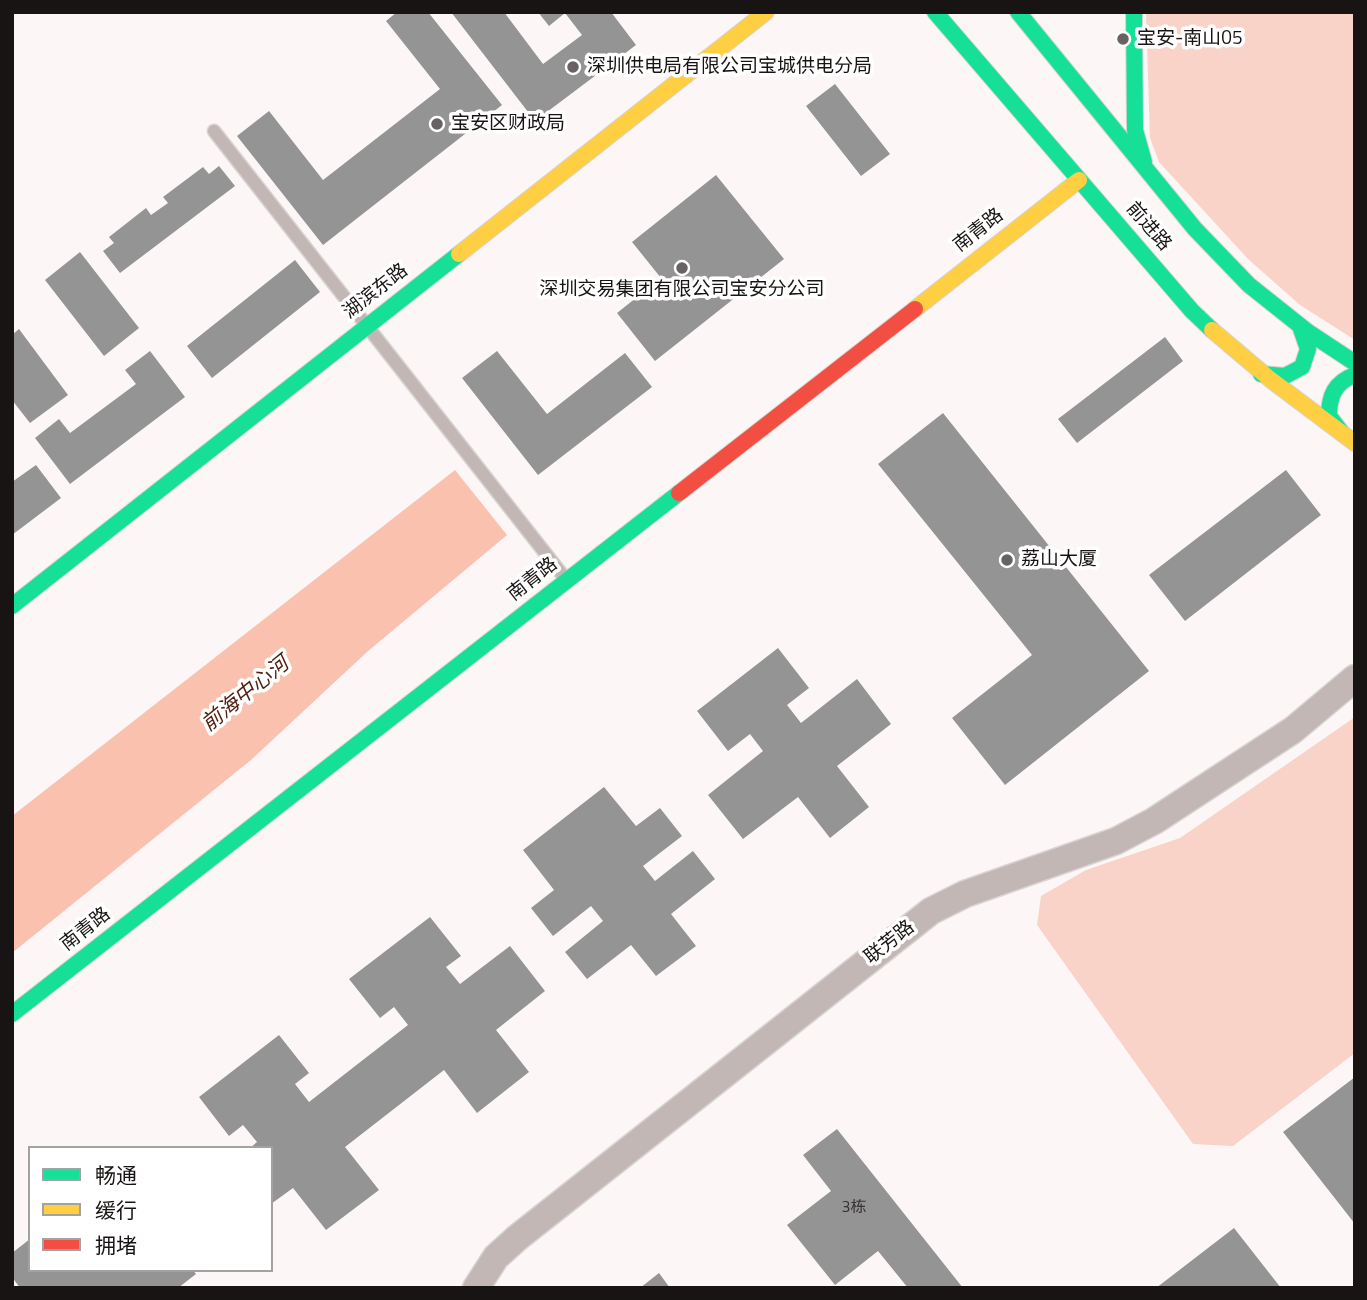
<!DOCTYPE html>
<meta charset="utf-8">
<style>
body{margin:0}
#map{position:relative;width:1367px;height:1300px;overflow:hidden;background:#fcf7f6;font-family:"Titillium Web","Noto Sans SC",sans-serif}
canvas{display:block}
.frame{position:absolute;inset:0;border:14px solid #181413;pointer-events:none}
.legend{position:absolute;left:28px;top:1146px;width:245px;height:126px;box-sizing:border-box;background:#fff;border:2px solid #a3a1a1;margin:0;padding:9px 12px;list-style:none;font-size:21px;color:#181413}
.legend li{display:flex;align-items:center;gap:14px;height:35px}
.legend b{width:35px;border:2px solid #a3a1a1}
</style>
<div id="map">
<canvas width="1367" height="1300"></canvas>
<div class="frame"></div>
<ul class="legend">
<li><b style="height:9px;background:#16e098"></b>畅通</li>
<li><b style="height:9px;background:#ffcf43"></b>缓行</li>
<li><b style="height:9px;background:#f24e42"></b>拥堵</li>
</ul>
</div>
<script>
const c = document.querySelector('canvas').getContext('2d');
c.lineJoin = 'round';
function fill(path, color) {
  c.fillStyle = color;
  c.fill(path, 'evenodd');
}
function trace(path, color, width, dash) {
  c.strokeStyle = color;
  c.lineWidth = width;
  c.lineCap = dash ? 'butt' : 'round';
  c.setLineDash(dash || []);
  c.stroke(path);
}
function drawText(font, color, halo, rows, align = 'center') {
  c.font = font + ' "Titillium Web","Noto Sans SC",sans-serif';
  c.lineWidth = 7;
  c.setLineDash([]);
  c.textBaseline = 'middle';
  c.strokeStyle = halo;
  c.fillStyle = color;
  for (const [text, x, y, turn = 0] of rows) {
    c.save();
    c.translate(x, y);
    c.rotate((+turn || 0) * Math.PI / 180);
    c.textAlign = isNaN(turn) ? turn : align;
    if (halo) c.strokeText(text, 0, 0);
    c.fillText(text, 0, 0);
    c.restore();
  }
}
const forest = new Path2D(`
 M1146,12H1355V340L1300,305L1248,259L1159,162L1150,138Z
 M1355,717V1053L1233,1146L1193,1144L1037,925L1041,896L1086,870L1180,838Z`);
const water = new Path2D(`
 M455,470L507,535L367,652L251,760L12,953V816Z`);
const building = new Path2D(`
 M397,12H428L502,105L323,245L237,136L269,111L323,180L440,89L386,21Z
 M451,12H504L543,64L582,35L565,13L549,26L538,12H611L636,45L535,121Z
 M835,84L890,154L861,176L806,106Z
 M219,166L235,186L120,273L103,251L114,243L109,237L146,208L151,215L168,203L163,197L203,167L209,174Z
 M716,175L784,259L655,361L617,313L661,278L632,242Z
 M80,252L139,328L104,356L45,280Z
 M295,260L320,292L212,378L187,346Z
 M19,329L68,395L30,423L12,400V335Z
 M1165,337L1183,361L1077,443L1058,419Z
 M150,351L185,397L70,484L35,438L59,419L70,433L136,384L125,370Z
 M497,351L547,414L625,353L652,387L538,475L462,378Z
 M943,413L1149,671L1005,785L952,718L1032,655L878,464Z
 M36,465L61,498L12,535V482Z
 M1286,470L1321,515L1185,621L1149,575Z
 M778,648L809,688L787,705L801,723L857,679L891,724L837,766L869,807L830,838L798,797L743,839L708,795L763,751L750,734L728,751L697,711Z
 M604,787L636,826L660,808L682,836L643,866L655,881L693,851L715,879L671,914L696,946L656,976L631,945L587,979L565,952L603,921L591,906L553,936L531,908L554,890L523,850Z
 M430,917L461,956L446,967L460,984L510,946L545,991L496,1030L529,1072L477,1113L444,1070L345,1147L379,1190L326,1230L293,1188L271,1204V1148H250L257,1142L243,1125L229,1136L199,1097L279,1035L309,1073L295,1084L309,1102L359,1063L408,1025L394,1007L380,1018L349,979Z
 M1355,1077V1224L1283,1132Z
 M837,1129L963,1288H908L878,1251L835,1285L787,1225L831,1191L803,1155Z
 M1234,1228L1281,1288H1156Z
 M30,1239V1270H193L196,1274L178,1288H20L12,1277V1253Z
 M659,1273L670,1288H640Z`);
const lane = new Path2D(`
 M214,131L564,577`);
const street = new Path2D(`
 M476,1288L496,1257L517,1238L931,911L965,894L1116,841L1154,821L1293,730L1355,678`);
const fast = new Path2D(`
 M935,12L1192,311L1212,330
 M1018,12L1195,229L1249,285L1308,332L1355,363
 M1134,12L1135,130L1144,162
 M1261,374L1285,376L1302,367L1308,349L1300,326
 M1342,433L1329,416C1329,396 1335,382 1355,375
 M12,606L459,254
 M12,1014L679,493`);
const slow = new Path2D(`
 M459,254L766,12
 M915,309L1079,180
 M1212,330L1271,380L1355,443`);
const jam = new Path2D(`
 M679,493L915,309`);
const markers = [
 [1123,39,7,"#686362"],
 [573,67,7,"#686362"],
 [437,124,7,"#686362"],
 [682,268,7,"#686362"],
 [1007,560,7,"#686362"]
];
const numberNames = [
 ["3栋",854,1208]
];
const poiNames = [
 ["宝安-南山05",1137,39],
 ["深圳供电局有限公司宝城供电分局",587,67],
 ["宝安区财政局",451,124],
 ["深圳交易集团有限公司宝安分公司",682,290,"center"],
 ["荔山大厦",1021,560]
];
const streetNames = [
 ["前进路",1148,227,49],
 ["南青路",979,231,-38],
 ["湖滨东路",376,292,-38],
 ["南青路",533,580,-38],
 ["南青路",86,930,-38],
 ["联芳路",890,943,-38]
];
const waterNames = [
 ["前海中心河",246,695,-39]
];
fill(forest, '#f9d3c7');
fill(water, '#fbc1af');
fill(building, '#949494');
trace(lane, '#d7d4d3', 15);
trace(street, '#d7d4d3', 29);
trace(fast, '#d7d4d3', 18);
trace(slow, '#d7d4d3', 18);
trace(jam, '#d7d4d3', 18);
trace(lane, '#c2b7b4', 12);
trace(street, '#c2b7b4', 26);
trace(fast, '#16e098', 16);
trace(slow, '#ffcf43', 16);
trace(jam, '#f24e42', 16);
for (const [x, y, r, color] of markers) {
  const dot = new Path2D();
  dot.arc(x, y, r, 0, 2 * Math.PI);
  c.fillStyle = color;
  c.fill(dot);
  trace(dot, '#fff', 2.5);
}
drawText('16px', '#373433', null, numberNames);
drawText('19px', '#181413', '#fff', poiNames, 'left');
drawText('19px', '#181413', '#fff', streetNames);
drawText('italic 21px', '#511f0e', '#fff', waterNames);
</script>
